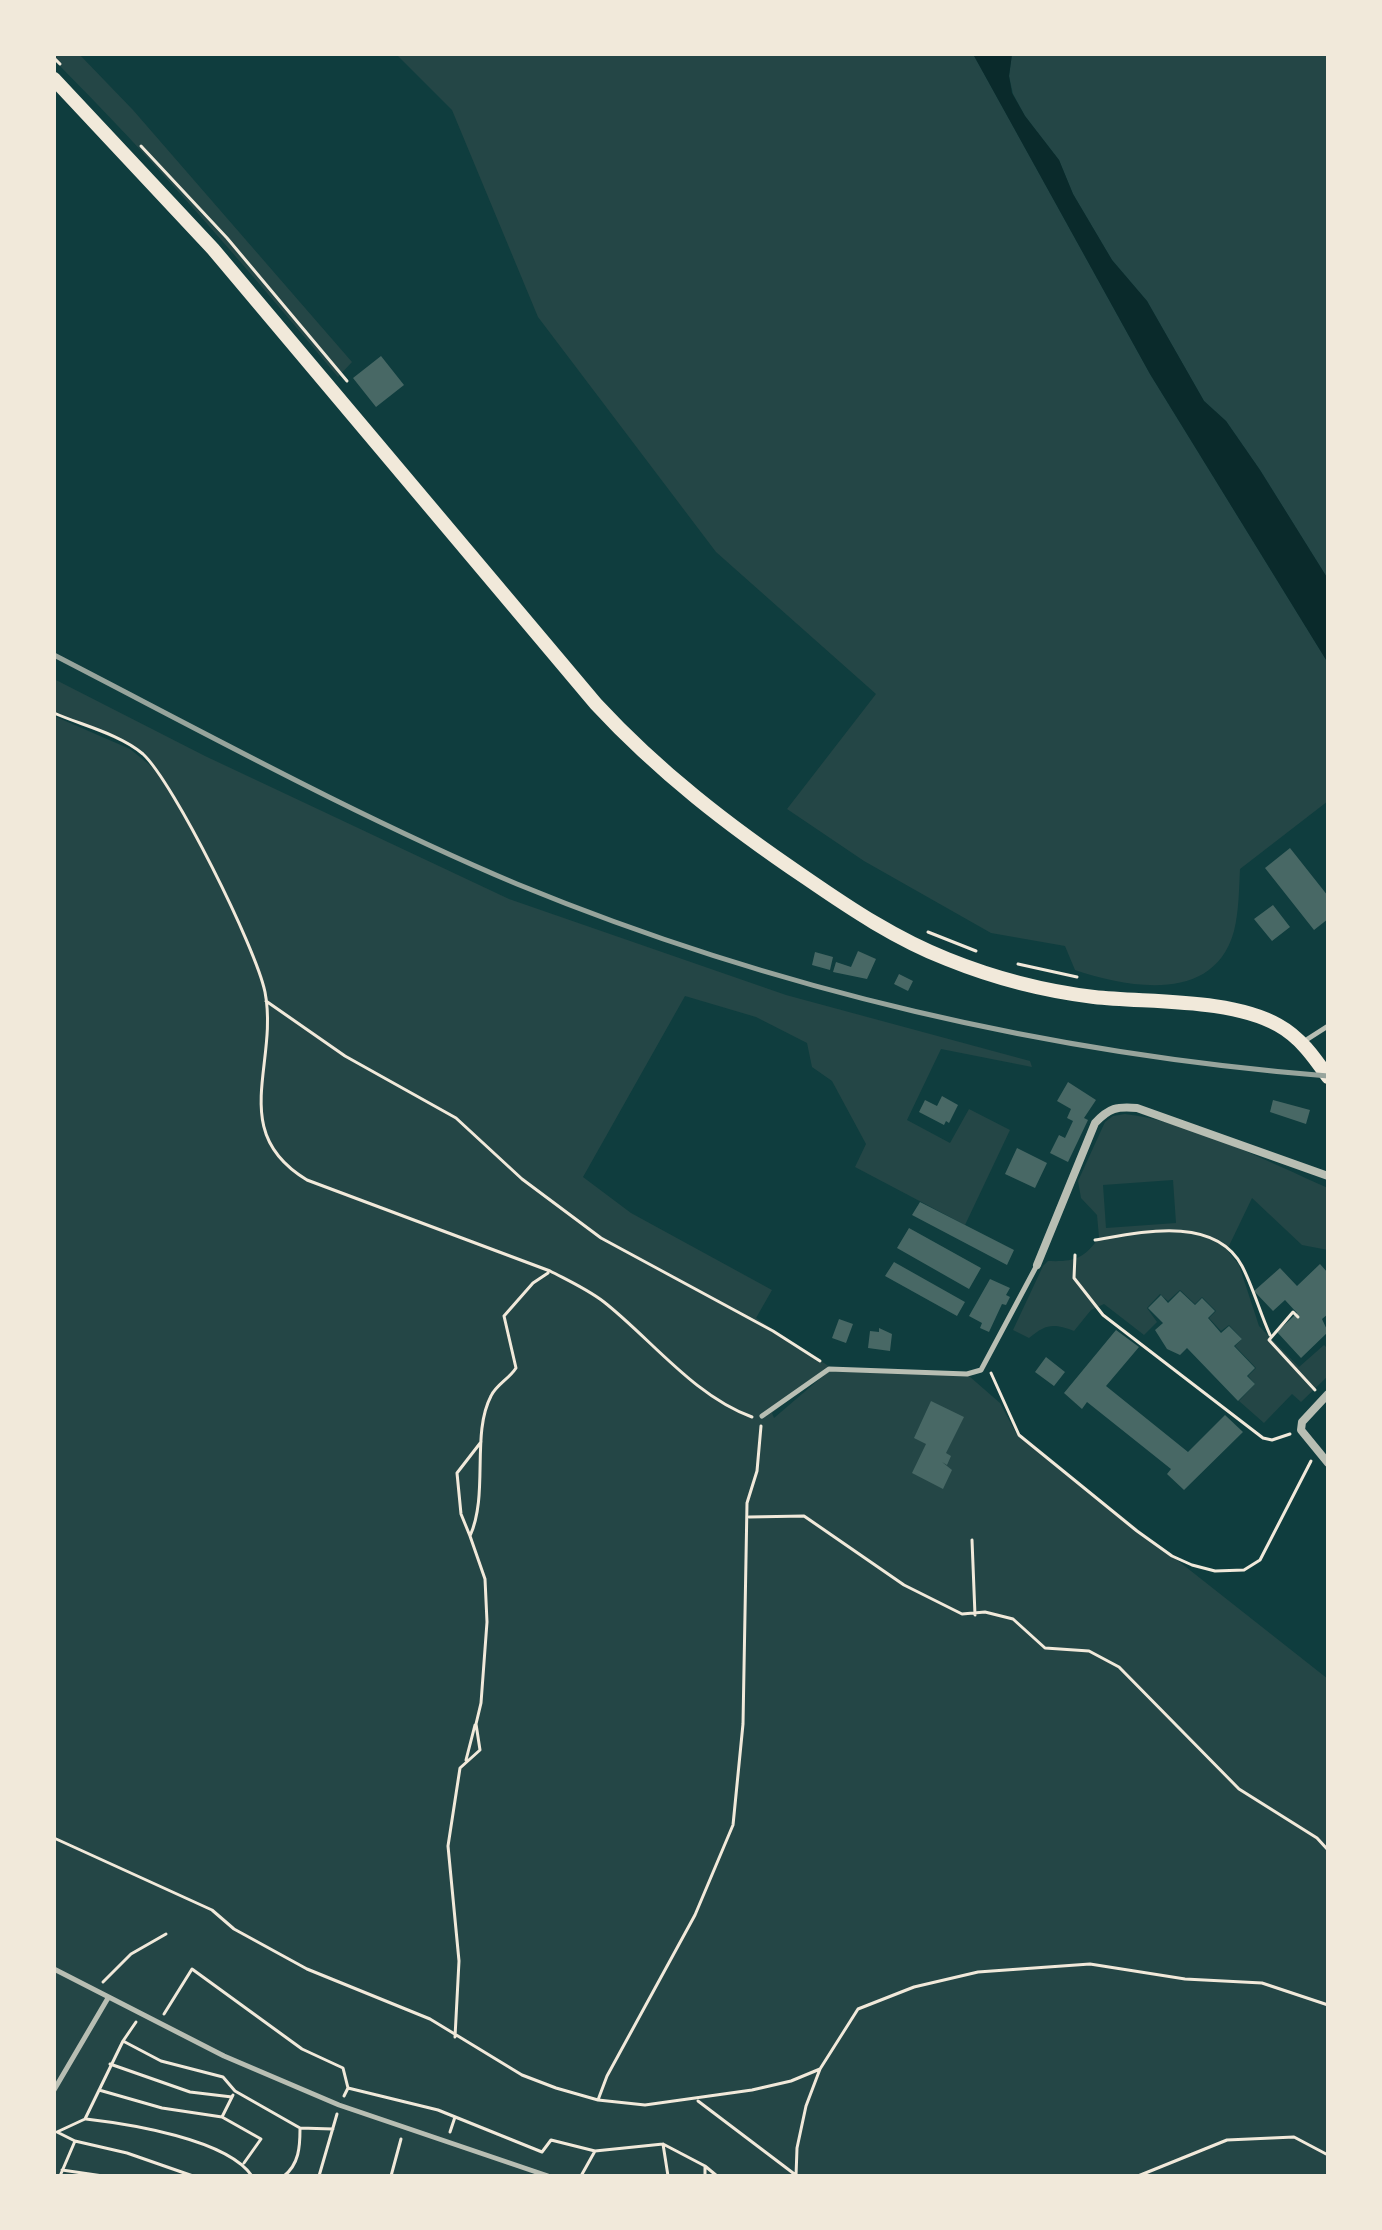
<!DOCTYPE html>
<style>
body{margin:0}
#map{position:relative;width:1382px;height:2230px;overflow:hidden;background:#0f3d3e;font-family:Lora,serif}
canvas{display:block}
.frame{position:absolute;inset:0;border:56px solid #f1e9da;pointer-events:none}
</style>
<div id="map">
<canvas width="1382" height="2230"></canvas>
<div class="frame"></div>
</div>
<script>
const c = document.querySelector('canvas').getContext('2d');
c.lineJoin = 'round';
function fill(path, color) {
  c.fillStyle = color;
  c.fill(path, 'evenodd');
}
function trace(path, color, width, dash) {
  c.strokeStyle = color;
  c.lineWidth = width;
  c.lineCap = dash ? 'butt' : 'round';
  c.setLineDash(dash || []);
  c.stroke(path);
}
const green = new Path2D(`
 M54,54H79L133,110L352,362L338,377C247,268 155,161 54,60Z
 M396,54H973L1150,374L1328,663V801L1240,869C1239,889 1239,911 1234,931C1214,1004 1129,988 1075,970L1065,946L991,933L864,861L787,809L876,694L716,552L538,317L452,110Z
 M1012,54H1328V579L1260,470L1226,421L1204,401L1147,301L1112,260L1073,194L1059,160L1025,116L1013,94L1009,76Z
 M54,679L205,756L509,899L786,995L1030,1061L1032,1067L941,1049L907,1120L950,1143L969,1109L1010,1130L965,1225L855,1167L866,1144L832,1081L812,1067L807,1043L756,1017L685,996L583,1177L631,1213L772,1290L756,1318L830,1367L772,1413L774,1418L830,1370L969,1376L1000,1403L1016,1433L1328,1679V2176H54V716L130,749L162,775L144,752L54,712Z
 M1125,1114C1188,1121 1269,1162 1328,1188V1250L1302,1245L1252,1198L1227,1250L1239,1265L1259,1326L1299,1367L1324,1345L1328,1349V1376L1301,1402L1292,1394L1264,1423L1239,1401L1255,1384L1248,1376L1256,1368L1235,1346L1242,1339L1229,1325L1221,1331L1209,1318L1216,1311L1202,1297L1195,1304L1180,1290L1168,1301L1160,1294L1147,1308L1157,1322L1144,1335L1104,1304L1091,1310L1074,1331C1053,1323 1046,1324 1029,1338L1013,1330L1043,1266L1048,1261C1073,1262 1085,1259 1099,1237L1097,1215L1081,1198L1078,1181L1105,1122L1113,1116ZM1173,1180L1176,1223L1106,1228L1103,1185Z`);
const water = new Path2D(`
 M973,54H1012L1009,76L1012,93L1025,116L1059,160L1073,194L1112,260L1147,301L1204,401L1226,421L1260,470L1328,579V663L1150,374Z`);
const building = new Path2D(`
 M381,356L404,385L376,407L353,378Z
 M1290,848L1328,896V919L1314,930L1265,868Z
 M1273,905L1290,927L1272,941L1254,919Z
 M858,951L876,959L867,979L833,972L836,962L851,967Z
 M815,952L833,957L830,970L812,965Z
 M899,974L913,981L908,991L894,984Z
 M1068,1082L1096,1100L1084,1118L1088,1120L1068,1162L1050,1153L1059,1135L1065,1138L1073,1121L1067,1118L1071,1109L1057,1101Z
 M942,1096L958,1105L949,1123L946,1121L944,1125L919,1112L925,1100L937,1106Z
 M1273,1100L1310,1110L1306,1124L1270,1112Z
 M1017,1148L1047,1163L1035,1188L1005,1174Z
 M920,1202L1014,1250L1007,1265L912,1215Z
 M909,1228L981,1268L969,1289L897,1248Z
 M894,1262L965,1302L957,1316L885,1276Z
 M1320,1264L1328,1273V1314L1322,1319L1328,1332L1301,1358L1277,1332L1297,1313L1285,1300L1273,1311L1254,1291L1280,1268L1297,1286Z
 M990,1279L1010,1288L1006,1295L1010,1297L1006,1305L1002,1304L989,1332L980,1328L982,1323L969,1316Z
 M1180,1291L1195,1305L1202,1298L1215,1311L1208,1318L1221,1333L1229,1326L1242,1339L1234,1346L1255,1368L1247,1376L1255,1384L1238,1401L1187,1348L1180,1355L1167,1349L1155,1330L1163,1323L1148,1308L1161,1295L1168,1303Z
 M839,1319L853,1324L846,1343L832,1338Z
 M879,1328L892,1334L890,1351L868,1348L870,1331L879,1332Z
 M1116,1330L1139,1347L1106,1386L1188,1452L1225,1415L1243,1432L1184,1490L1167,1474L1171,1469L1087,1402L1082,1409L1064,1393Z
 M1046,1357L1065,1372L1054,1386L1035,1372Z
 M931,1401L964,1417L946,1453L951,1456L947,1465L942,1462L952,1470L943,1489L912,1473L926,1444L914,1438Z`);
const path = new Path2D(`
 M54,58L60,64
 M141,146L227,238L347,381
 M54,713C81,725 120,734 143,754C174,783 256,948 265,992C279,1064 227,1132 307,1180L550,1271C569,1281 587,1289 604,1302C651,1339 694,1396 752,1417
 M928,932L976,951
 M1018,964L1077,977
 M266,1001L345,1056L456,1118L522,1179L601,1238L773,1331L820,1361
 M1095,1240C1141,1232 1215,1215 1242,1266C1253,1287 1260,1313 1270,1335
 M1075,1255L1074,1278L1103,1315L1263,1438L1272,1440L1290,1434
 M1298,1317L1293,1312L1269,1340L1315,1390
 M991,1373L1019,1435L1137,1531L1172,1556L1192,1565L1215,1571L1244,1570L1260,1560L1311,1461
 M749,1517L804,1516L904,1585L962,1614L985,1612L1013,1619L1045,1648L1089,1651L1119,1667L1239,1789L1317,1838L1328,1850
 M470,1536L461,1514L457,1473L481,1442
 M972,1540L975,1615
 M466,1760L475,1725
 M54,1838L212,1910L234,1929L307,1969L430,2019L522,2075L556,2088L598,2100L645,2105L752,2090L791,2081L820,2069
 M103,1982L131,1954L166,1934
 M164,2014L192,1969L302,2049L343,2068L348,2088L344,2096
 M455,2037L459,1961L448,1846L460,1768L480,1750L476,1724L481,1703L487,1622L485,1579L470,1536C489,1494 471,1434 491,1396C496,1385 509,1379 516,1368L504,1316L533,1283L548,1273
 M123,2041L136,2022
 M110,2064L190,2092L232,2097
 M348,2088L438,2110L542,2152L551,2140L595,2151
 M99,2090L162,2108L222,2117L261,2139L244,2163
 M598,2100L607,2076L695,1915L733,1825L743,1724L747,1503L757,1471L761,1426
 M698,2101L797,2176
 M222,2117L233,2095
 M86,2119C129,2124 227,2139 252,2176
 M450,2132L455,2117
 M75,2141L127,2153L193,2176
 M663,2144L668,2176
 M705,2166L717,2176
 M62,2170L103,2176
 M60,2176L75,2141L57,2132L85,2119L123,2041L161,2061L223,2077L235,2091L300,2128L333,2129
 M284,2176C299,2164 300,2147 300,2129
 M319,2176L337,2114
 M391,2176L401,2139
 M581,2176L595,2151L663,2144L705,2166V2176
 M796,2176L797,2148L806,2106L820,2069L858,2009L914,1987L978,1972L1090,1964L1185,1979L1262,1983L1328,2005
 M1138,2176L1227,2140L1294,2137L1328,2155`);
const service = new Path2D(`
 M1303,1042L1328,1026
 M762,1416L829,1369L967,1374L981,1370L1037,1265
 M54,1969L224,2056L339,2105L548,2176
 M54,2090L108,1998`);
const minor = new Path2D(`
 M1037,1265L1095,1123C1109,1108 1117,1106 1137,1108L1328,1176
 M1328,1394L1302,1422L1301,1430L1328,1463`);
const secondary = new Path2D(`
 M54,79L213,249L596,704C659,772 729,826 806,878C851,909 896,939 947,959C994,978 1044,991 1094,997C1149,1003 1230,998 1278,1025C1300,1037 1314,1057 1328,1077`);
const rail = new Path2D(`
 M54,655C207,734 358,817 517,884C775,990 1051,1054 1328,1076`);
fill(green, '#244646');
fill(water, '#0a2a2b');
fill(building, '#486865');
trace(path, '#f1e9da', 3);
trace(service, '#b8beb3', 5);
trace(minor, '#b8beb3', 8);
trace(secondary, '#f1e9da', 14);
trace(rail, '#97a49c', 5);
</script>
